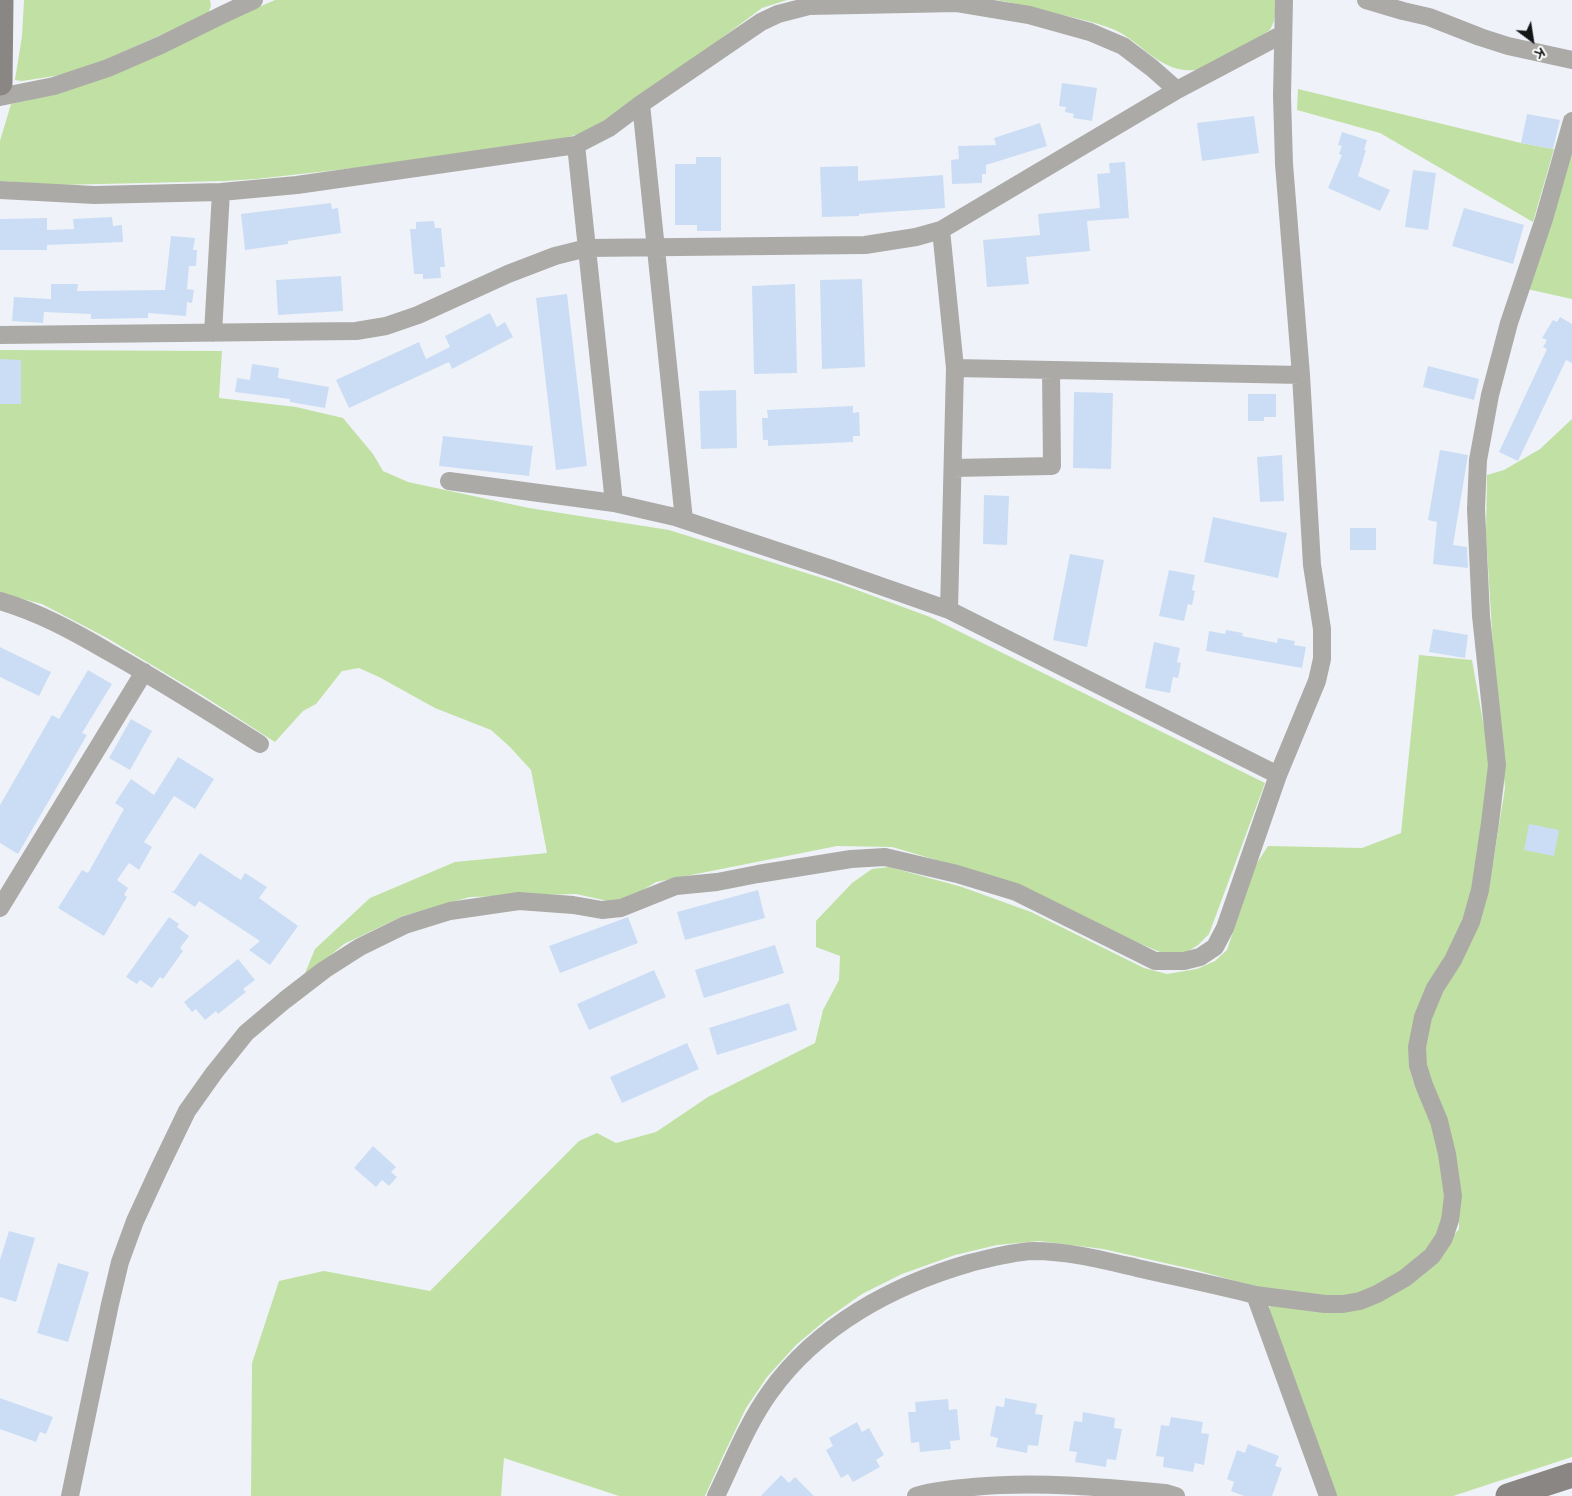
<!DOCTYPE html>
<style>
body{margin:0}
#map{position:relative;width:1572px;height:1496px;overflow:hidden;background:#eff3f9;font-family:"Varela Round",sans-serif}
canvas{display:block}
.north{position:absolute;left:1507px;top:15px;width:50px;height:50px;-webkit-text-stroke:4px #fff;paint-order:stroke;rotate:149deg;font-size:14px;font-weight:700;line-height:20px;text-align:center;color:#141517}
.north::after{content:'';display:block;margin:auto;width:18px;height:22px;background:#141517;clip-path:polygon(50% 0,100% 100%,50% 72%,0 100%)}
</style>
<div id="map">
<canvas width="1572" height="1496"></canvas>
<div class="north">K</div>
</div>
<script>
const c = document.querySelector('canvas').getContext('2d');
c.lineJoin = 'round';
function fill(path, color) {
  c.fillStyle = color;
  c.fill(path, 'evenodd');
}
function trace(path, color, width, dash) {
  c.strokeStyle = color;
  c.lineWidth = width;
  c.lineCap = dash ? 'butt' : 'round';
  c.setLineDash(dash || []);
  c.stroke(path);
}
const green = new Path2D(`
 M24,0H210L211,6L208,14L105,60L61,75L22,81L15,80L22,36Z
 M275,0H787L762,8L656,87L602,122L582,133L561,139L417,161L256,179L226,181L59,185L0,181V141L11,104L69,90Z
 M996,0H1278L1274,21L1270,30C1250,43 1219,67 1197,70C1158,74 1142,40 1110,28C1089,20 1066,16 1044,11C1028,7 1012,2 996,0Z
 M1298,89L1521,143L1554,149L1533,222L1380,133L1297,110Z
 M1572,131V299L1527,289Z
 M0,350L222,351L219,398L296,407L343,418L373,454L383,471L408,482L529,508L669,530L838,583L930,617L1265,783L1209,934L1198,945L1187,952H1160L1115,933L1005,880L892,847L837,846L656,882L627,900L608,901L576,894L470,897L403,916L344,944L303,978L315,949L370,898L455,862L547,853L531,770L510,747L491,730L435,708L379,677L359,668L342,671L316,704L303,711L275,742L205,697L107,638L42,604L0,593Z
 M1572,419V1457L1453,1496H1334L1269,1311L1270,1305L1342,1310L1453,1236L1459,1229V1201L1426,1071L1424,1035L1493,863L1505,788L1494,663L1486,534L1487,475L1504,470L1540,449Z
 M1419,655L1472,660L1490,761L1473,894L1409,1053V1068L1416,1089L1439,1138L1446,1200L1443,1222L1434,1242L1420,1256L1391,1279L1360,1295L1297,1298L1196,1270L1103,1249L1039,1241L997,1245L955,1255L902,1274L862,1294L828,1318L796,1345L767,1377L746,1408L723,1456L705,1496H619L504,1458L501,1496H251L252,1363L279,1281L324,1271L430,1291L579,1141L597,1133L616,1143L656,1132L708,1097L815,1043L823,1010L839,980L840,956L816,947V921L852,883L872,869L889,867L962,887L1031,912L1144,968L1167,974L1197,969L1215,961L1227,950L1255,866L1268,846L1362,848L1401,833Z`);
const building = new Path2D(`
 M1062,83L1097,88L1092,121L1073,118L1074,114L1065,112L1066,107L1059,106Z
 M1527,114L1560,120L1553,149L1521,143Z
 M1254,116L1259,153L1202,161L1197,123Z
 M1040,123L1047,146L986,165V174H982V183L952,184L951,160L959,159L958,146L996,145L994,138Z
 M1342,132L1367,140L1364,150H1366L1358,176L1390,190L1380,211L1328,188L1342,155L1339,154L1342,146L1338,145Z
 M696,157H721V231H697V225H675V164H696Z
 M1125,162L1129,218L1087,221L1090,251L1026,257L1029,284L987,287L983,240L1040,235L1038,214L1100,208L1097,174L1110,173L1109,163Z
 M858,166V181L943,175L945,208L859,214V216L822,217L820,167Z
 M1413,170L1436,173L1428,230L1405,227Z
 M331,203L332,209L338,208L341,233L288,241V244L245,250L241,214Z
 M1464,208L1524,225L1513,264L1452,246Z
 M112,217L113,226L122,225L123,242L47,245V250H0V219L47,218V230L74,229L73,219Z
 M434,221L435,228H441L445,267H440L441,278L423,279V274H414L410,229H416V222Z
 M171,236L195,238L193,250H197L196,266H189L187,289L194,290L192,303L187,302L186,316L148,313V318L91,319V314L44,312L43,323L12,321L14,297L51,299V284H78L77,291L165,290Z
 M341,276L343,311L278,315L276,280Z
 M862,279L865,367L822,369L820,280Z
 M795,284L797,373L754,374L752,286Z
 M567,294L587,466L556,470L536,298Z
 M490,313L497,327L505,322L513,337L452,369L449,362L349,408L336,380L419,342L426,359L450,347L445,336Z
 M1560,317L1572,324V363L1566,360L1518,461L1499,452L1547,349L1543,347L1547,340L1542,338L1553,320L1557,322Z
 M0,359L21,360V404H0Z
 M252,364L279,368L278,378L329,387L325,408L290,402V399L235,392L237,378L250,380Z
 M1428,366L1479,379L1474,400L1423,387Z
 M736,390L737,448L701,449L699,391Z
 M1074,392L1113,393L1111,469L1073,468Z
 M1248,394H1276V417H1264V421H1248Z
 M853,406V413L859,412L860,436H853V442L768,446V440H763L762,418H768L767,410Z
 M443,436L533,446L529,476L439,466Z
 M1440,450L1468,455L1453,545L1467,547L1468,568L1433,564L1437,522L1428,520Z
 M1282,455L1284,501L1260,502L1257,457Z
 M984,495L1009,496L1007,545L983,544Z
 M1213,517L1287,533L1278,578L1204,562Z
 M1350,528H1376V550H1350Z
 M1070,554L1104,560L1087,647L1053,640Z
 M1169,570L1195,575L1192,590L1195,591L1192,605L1188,604L1184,621L1159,616Z
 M1433,629L1468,635L1465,658L1429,652Z
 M1226,630L1243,633L1242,636L1277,643L1278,638L1295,641L1294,645L1306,647L1302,668L1206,651L1209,631L1225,634Z
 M1154,642L1180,648L1177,662L1181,663L1178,678L1173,677L1170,693L1145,688Z
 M0,647L51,672L39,696L0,677Z
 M88,670L112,684L82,733L87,735L18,854L0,843V805L52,715L59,719Z
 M131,719L152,731L130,770L109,758Z
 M178,757L214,779L195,809L174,796L144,842L152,847L139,870L129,863L117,880L128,888L124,895L127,897L104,936L58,908L82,870L88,873L124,809L115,803L131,779L154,795Z
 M1529,824L1559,830L1554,856L1524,850Z
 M200,853L241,880L245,873L267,887L259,898L298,926L270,965L249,950L260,941L199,901L195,907L171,891H174Z
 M758,890L765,918L685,940L677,912Z
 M169,917L179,924L177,927L189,936L180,948L183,951L163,979L160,977L152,988L140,980L137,984L126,977Z
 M628,917L638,943L560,973L549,946Z
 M775,945L784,973L704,998L695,970Z
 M238,959L255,980L243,989L246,992L218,1014L216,1011L205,1020L196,1009L192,1012L184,1002Z
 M654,970L666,997L589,1030L577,1004Z
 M789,1003L797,1030L717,1055L709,1028Z
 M687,1043L699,1069L622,1103L610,1077Z
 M373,1146L396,1167L391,1172L397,1177L389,1186L382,1180L376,1187L354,1168Z
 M9,1231L35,1238L16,1302L0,1297V1260Z
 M58,1263L89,1272L68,1342L37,1333Z
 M0,1398L53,1417L46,1434L40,1432L36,1442L0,1429Z
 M1005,1398L1037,1404L1035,1414L1043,1415L1038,1446L1028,1445L1027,1453L996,1447L998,1438L990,1436L996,1406L1004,1407Z
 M948,1399L949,1410L957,1409L960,1440L950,1441L951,1449L920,1452L919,1442L911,1443L908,1412H916L915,1402Z
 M1083,1412L1115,1418L1114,1428L1122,1429L1116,1460L1107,1459L1106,1467L1075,1462L1077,1452L1069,1451L1074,1421L1082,1422Z
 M1171,1417L1203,1422L1201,1433L1209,1434L1204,1465L1195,1463L1193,1472L1163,1467L1164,1457L1156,1456L1161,1425L1169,1426Z
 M857,1422L862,1432L869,1428L884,1455L876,1460L880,1467L853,1482L848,1474L841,1478L826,1450L833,1446L829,1438Z
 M1248,1444L1279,1456L1275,1466L1282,1468L1272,1496H1244L1231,1491L1234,1482L1227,1479L1237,1450L1245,1453Z
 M781,1475L789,1483L795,1477L814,1496H761Z`);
const street = new Path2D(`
 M1366,0L1403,11L1429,17L1480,37L1508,46L1572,60
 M0,97L54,86L108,68L161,45L224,14L254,0
 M641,104L684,520
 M576,145L614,503
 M0,190L94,195L221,192L297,185L576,145L609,128L641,104L761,22L778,14L809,6L957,3L1029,15L1090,32L1123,46L1152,68L1177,90
 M941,230L955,368L949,610
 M213,333L221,192
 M0,335L356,331L386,326L418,315L508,274L555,256L587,248L865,245L916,237L941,230L1177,90L1283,34
 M955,368L1301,375
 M953,468L1052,466L1051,370
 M449,481L614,503L675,517L832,569L949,610L1278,775
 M0,601C38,612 73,631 107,651C159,680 209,712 260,744
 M0,908L144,672
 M1255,1295L1325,1304H1343L1360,1301L1377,1294L1405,1278L1432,1256L1444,1238L1450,1220L1453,1196L1447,1154L1439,1121L1424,1085L1418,1066L1417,1047L1423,1017L1435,988L1453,960L1471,922L1480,890L1490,823L1497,765L1481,616L1476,509L1478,460L1490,395L1509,323L1544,219L1572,121
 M70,1496L110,1304L120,1262L135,1221L159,1169L187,1111L214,1073L246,1033L285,1000L324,970L360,947L405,925L450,911L519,901L573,905L602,910L621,908L676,886L717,882L758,874L851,859L885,857L957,874L1016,892L1155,961H1184L1200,957L1215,947L1225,928L1278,775L1317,681L1322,659V629L1312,565L1301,375L1284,164L1282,96L1284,0
 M716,1496C733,1461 747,1424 770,1392C817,1326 893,1285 970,1263C990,1258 1011,1252 1033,1251C1068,1251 1103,1260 1137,1268C1176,1277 1216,1285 1255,1295L1328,1496
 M916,1496C934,1490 954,1489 973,1487C1037,1481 1101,1487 1166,1493L1176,1496`);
const secondary = new Path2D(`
 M0,83L1,0
 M1508,1496L1572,1475`);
fill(green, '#c1e0a3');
fill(building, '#cbddf4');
trace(street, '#acaaa7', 18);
trace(secondary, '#898683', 25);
</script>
